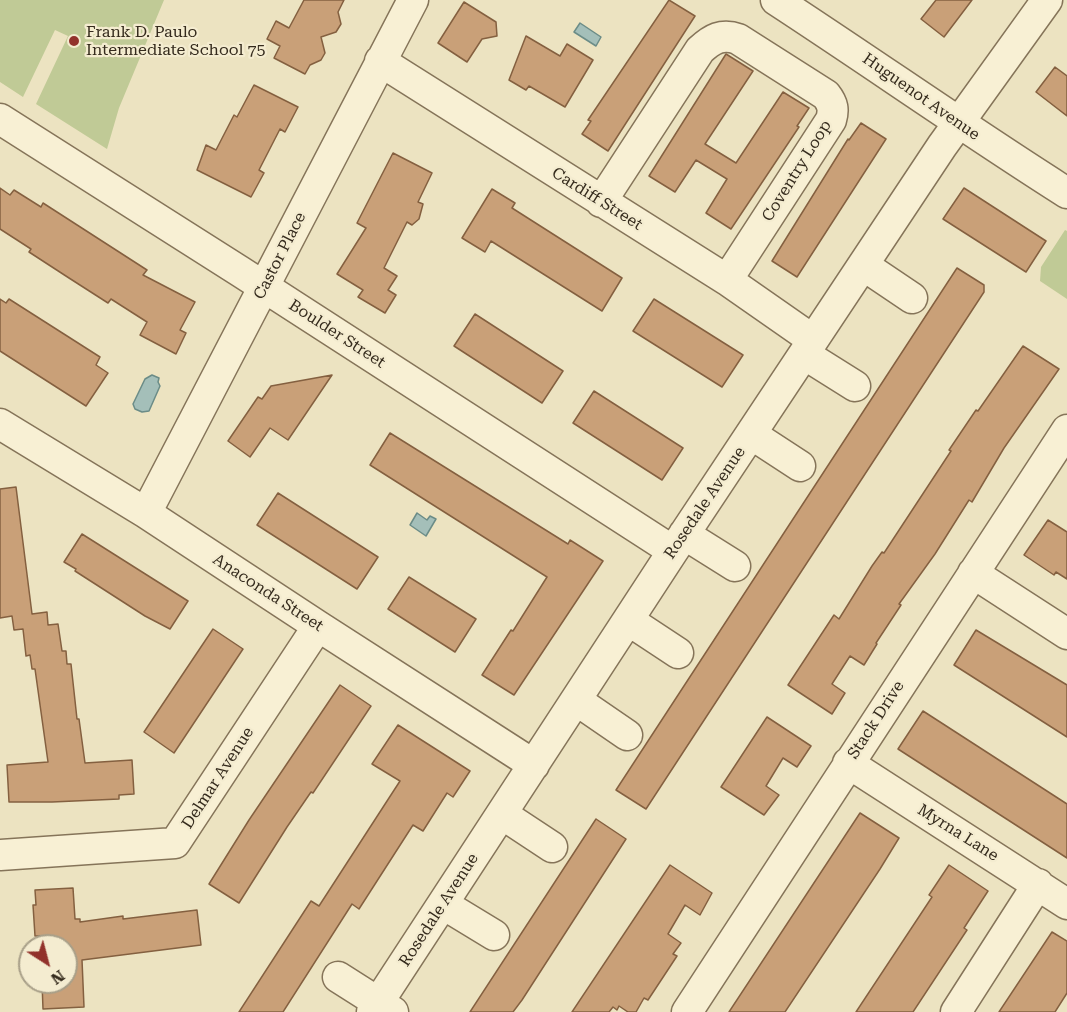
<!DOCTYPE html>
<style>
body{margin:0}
#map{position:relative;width:1067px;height:1012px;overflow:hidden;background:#ece3c1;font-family:"Roboto Serif",serif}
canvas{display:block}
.north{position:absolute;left:18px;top:934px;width:60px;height:60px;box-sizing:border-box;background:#f4ecd0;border:2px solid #a89f88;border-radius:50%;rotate:144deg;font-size:16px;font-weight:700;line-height:24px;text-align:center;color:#352b1d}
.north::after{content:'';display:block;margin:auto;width:21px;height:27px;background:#92322b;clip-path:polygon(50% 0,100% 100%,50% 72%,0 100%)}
</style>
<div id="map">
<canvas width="1067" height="1012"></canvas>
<div class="north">N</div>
</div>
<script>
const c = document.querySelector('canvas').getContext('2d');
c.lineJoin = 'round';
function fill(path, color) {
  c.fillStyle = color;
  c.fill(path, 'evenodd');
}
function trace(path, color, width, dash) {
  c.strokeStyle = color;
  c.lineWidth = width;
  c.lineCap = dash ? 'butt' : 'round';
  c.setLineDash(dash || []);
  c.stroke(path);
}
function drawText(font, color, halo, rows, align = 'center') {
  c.font = font + ' "Roboto Serif",serif';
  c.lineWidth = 4.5;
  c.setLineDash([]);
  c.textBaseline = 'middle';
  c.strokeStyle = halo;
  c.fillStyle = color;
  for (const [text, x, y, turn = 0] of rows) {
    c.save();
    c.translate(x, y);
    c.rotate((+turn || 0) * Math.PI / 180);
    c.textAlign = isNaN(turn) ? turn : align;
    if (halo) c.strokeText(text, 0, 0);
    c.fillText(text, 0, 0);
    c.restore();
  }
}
const green = new Path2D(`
 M0,0H164L119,108L107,149L36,104L68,36L55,30L23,97L0,82Z
 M1065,230L1067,231V299L1040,281L1041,267Z`);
const water = new Path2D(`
 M580,23L601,37L596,46L574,32Z
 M152,375L159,378L158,382L160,386L149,411L142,412L135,409L133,404L145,379Z
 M417,513L427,520L430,516L436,519L426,536L410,525Z`);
const building = new Path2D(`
 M304,0H344L338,12L341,24L336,32L321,37L325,53L321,60L310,65L305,74L274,58L280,46L267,39L276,21L289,28Z
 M669,0L695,16L608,151L582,134L591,121L588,120Z
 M936,0H972L944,37L921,19Z
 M464,2L496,22L497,36L482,39L467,62L438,43Z
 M526,36L560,56L567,44L593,60L565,107L529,86L526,90L509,80Z
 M726,54L753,71L705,144L736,163L783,92L809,108L797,126L799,127L731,229L706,213L727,179L696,160L675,192L649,176Z
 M1055,67L1067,76V116L1036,92Z
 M254,85L298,107L285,132L280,129L259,170L264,173L251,197L197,170L206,145L216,150L234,115L237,117Z
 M861,123L886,139L797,277L772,261L848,139L849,140Z
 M393,153L432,173L418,202L423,204L419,219L412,225L407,222L384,268L397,276L388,290L396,295L385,313L358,297L363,290L337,274L366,228L357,223Z
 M0,188L10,195L14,190L41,207L43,203L147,270L143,275L195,302L180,330L186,333L176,354L140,335L147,322L111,299L108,303L69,278L29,252L31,249L0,229Z
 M964,188L1046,241L1026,272L943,219Z
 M492,189L515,203L512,208L622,278L602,311L491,241L485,252L462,238Z
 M957,268L984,285V292L646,809L616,790Z
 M0,299L6,303L9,299L100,357L96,365L108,373L86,406L0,351Z
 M654,299L743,355L722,387L633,331Z
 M475,314L563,371L542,403L454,346Z
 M1023,346L1059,369L1004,448L972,502L969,500L935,554L899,604L901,605L876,643L877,644L864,665L850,656L832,684L845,693L832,714L788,685L834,615L839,619L872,566L882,552L884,553L951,451L949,450L976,410L978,411Z
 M332,375L288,440L270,428L250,457L228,441L258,397L262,399L271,386Z
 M594,391L683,448L662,480L573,423Z
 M390,433L568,544L570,540L603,561L514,695L482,675L511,630L513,631L547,577L370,465Z
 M16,487L32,614L47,612L48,625L58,624L62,651H66L67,664H71L77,719H79L85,763L132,760L134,794L119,795V799L52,802H9L7,765L48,762L35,669H32L30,655L26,656L23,629L14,630L12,616L0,618V489Z
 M278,493L378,557L357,589L257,525Z
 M1048,520L1067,532V579L1056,572L1054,575L1024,555Z
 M82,534L188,601L170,629L145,616L75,571L76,569L64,562Z
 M409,577L476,619L455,652L388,609Z
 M213,629L243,649L174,753L144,732Z
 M976,630L1067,685V737L954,665Z
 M340,685L371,706L313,793L311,792L287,827L239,903L209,884L249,820Z
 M923,711L1067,804V858L898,749Z
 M767,717L811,746L797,767L783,758L766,786L779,795L764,815L721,787Z
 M398,725L470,771L453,797L447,793L423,831L413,825L359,909L352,904L283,1012H239L311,901L319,906L400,781L372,764Z
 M860,813L899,838L880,869L785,1012H729Z
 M596,819L626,839L522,1000L513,1012H470Z
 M670,865L712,893L700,915L685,905L668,934L681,943L673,954L677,956L648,1000L644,998L636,1012H628L619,1006L617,1010L613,1007L609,1012H572Z
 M949,865L988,891L964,928L967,930L913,1012H856L932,897L929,895Z
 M73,888L75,919H80V922L123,916V919L197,910L201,945L82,960L84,1007L43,1009L42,982H66V946H40V936H35L33,905H36L35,890Z
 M1052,932L1067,941V993L1055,1012H999Z`);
const minor = new Path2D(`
 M776,0C874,64 969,131 1067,193
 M380,61L727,280L813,340
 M0,119L241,272L673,551
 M601,202L700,50C712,39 722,33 738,39L826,95C833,104 834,110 831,120L727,280
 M863,265L912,298
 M804,354L855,386
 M0,424L146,513L318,626L534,765
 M751,434L800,466
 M146,513L413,0
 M684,534L735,566
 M973,573L1067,634
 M628,620L678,653
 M576,700L627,735
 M848,763L1067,904
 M502,814L552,847
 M0,855L175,843L318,626
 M443,904L494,935
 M338,977L393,1012
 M372,1012L673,551L942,146L1047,0
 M687,1012L1067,430
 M956,1012L1038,884`);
const markers = [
 [74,41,6,"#92322b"]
];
const poiNames = [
 ["Frank D. Paulo",86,32],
 ["Intermediate School 75",86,50]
];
const streetNames = [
 ["Huguenot Avenue",921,97,35],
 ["Coventry Loop",797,171,-58],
 ["Cardiff Street",597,199,32],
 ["Castor Place",280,256,-63],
 ["Boulder Street",337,334,33],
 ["Rosedale Avenue",705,503,-56],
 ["Anaconda Street",268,593,33],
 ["Stack Drive",876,720,-57],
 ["Delmar Avenue",218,778,-57],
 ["Myrna Lane",958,833,32],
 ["Rosedale Avenue",439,910,-57]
];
fill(green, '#c0ca96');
fill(water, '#a4bfb9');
trace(water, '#6b8c87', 1.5);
fill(building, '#c9a078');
trace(building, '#846040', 1.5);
trace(minor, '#857459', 33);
trace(minor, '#f8f0d4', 30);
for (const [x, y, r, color] of markers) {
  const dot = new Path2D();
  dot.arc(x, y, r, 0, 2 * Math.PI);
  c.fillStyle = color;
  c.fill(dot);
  trace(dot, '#f4ecd0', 2);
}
drawText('16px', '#352b1d', '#f4ecd0', poiNames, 'left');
drawText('16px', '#352b1d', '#f4ecd0', streetNames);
</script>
